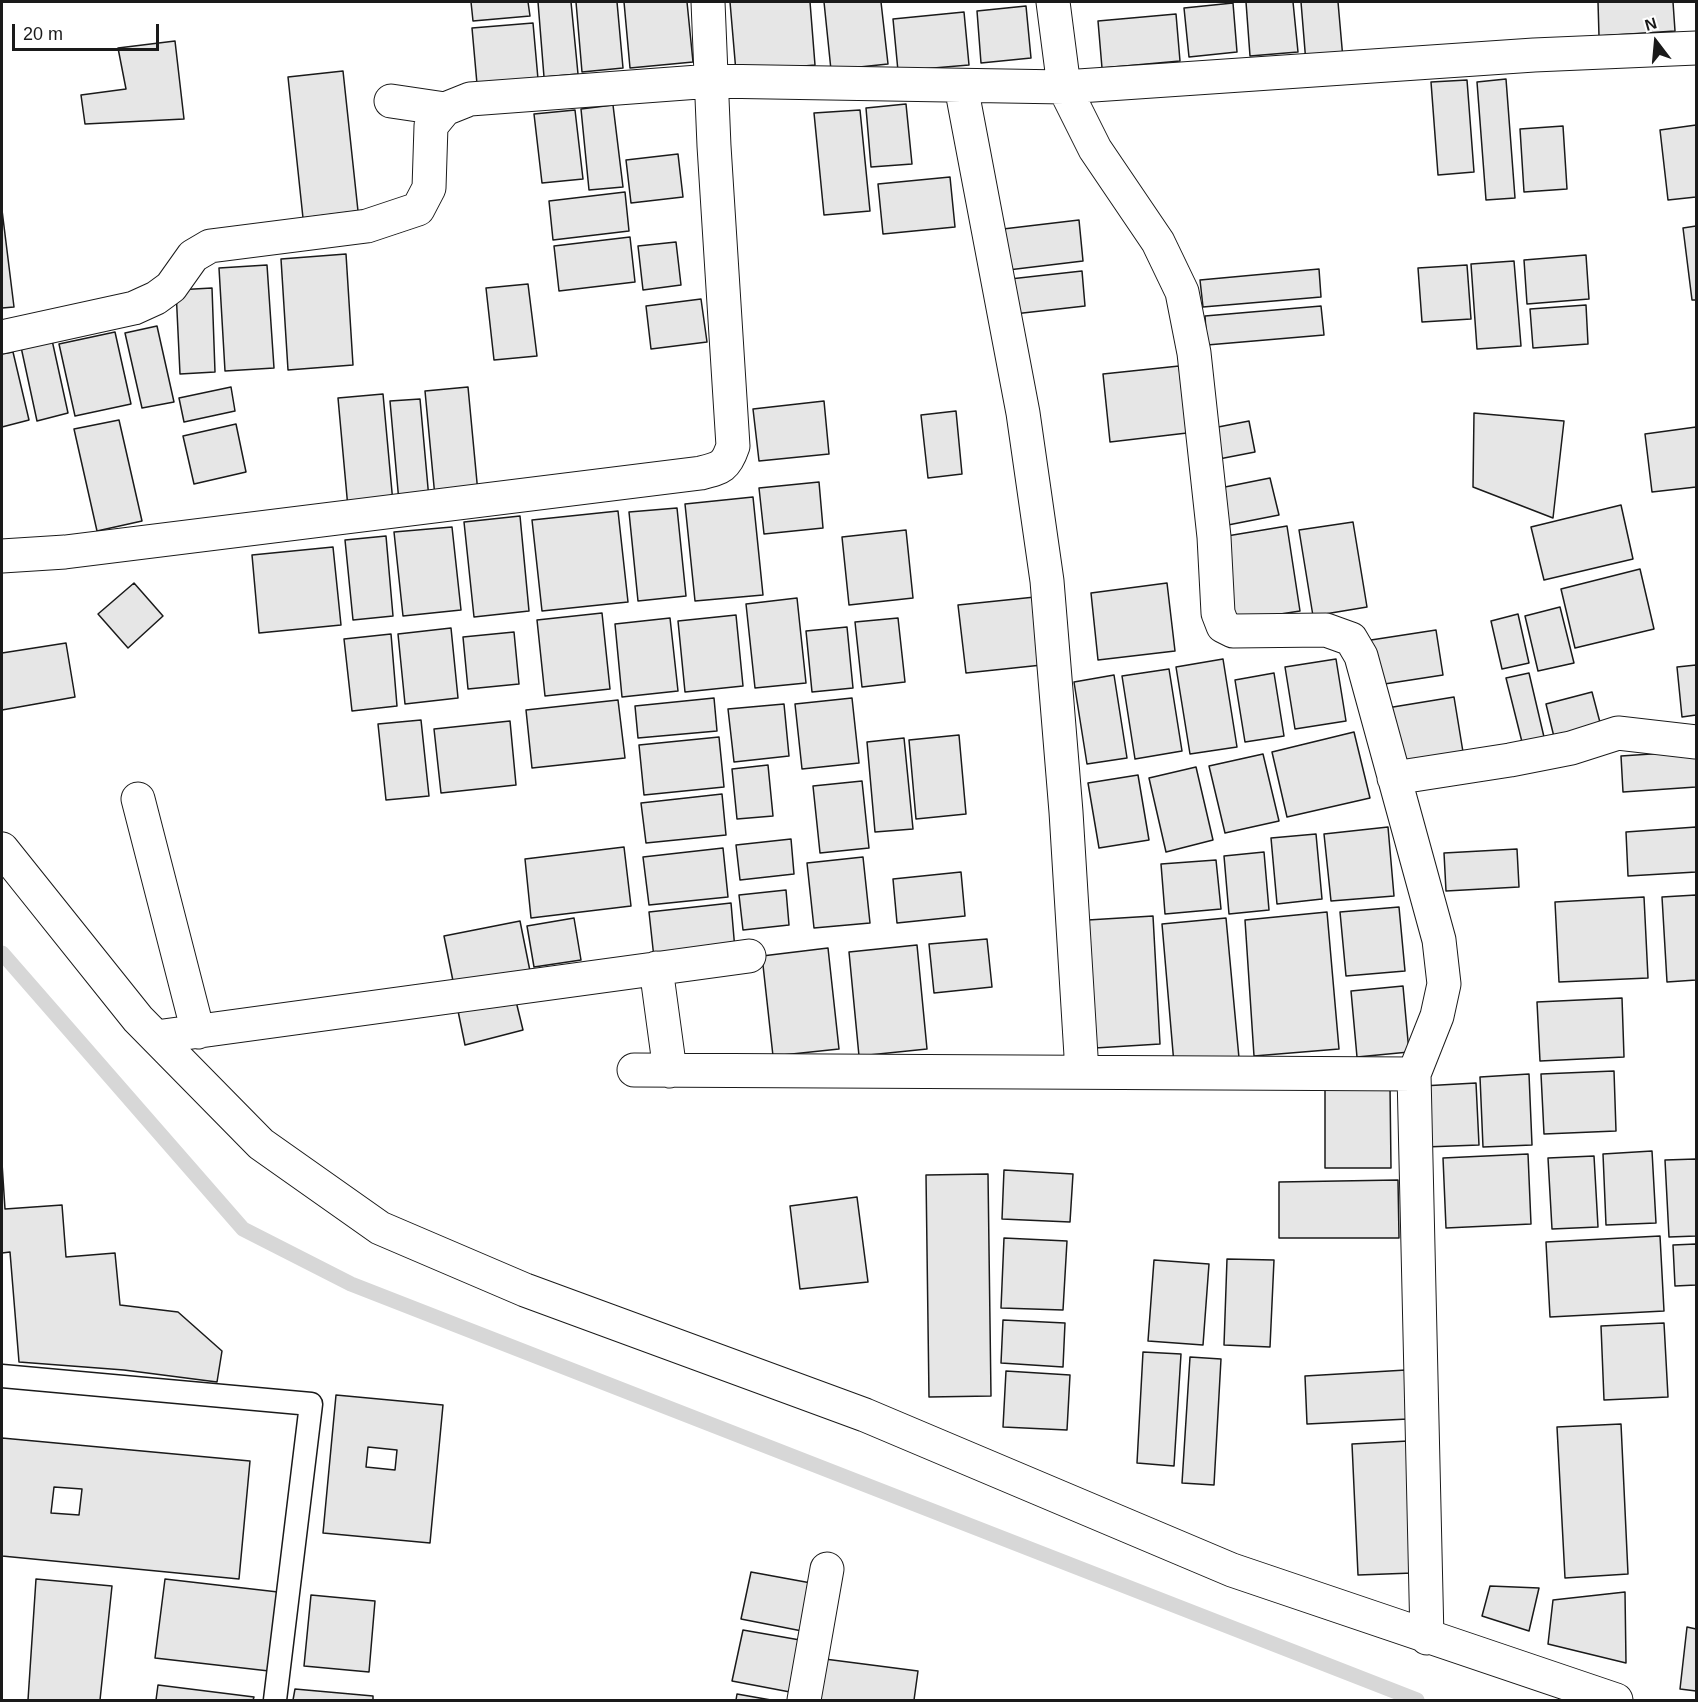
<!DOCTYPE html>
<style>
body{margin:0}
#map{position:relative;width:1698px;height:1702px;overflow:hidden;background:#fff;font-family:Helvetica,sans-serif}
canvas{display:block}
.frame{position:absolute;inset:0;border:3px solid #1a1a1a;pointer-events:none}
.north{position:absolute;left:1626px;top:12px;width:60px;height:60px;-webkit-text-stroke:4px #fff;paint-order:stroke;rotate:344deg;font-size:16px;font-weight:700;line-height:24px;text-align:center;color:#1a1a1a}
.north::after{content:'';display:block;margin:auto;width:21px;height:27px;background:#1a1a1a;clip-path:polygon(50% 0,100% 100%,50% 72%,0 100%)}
.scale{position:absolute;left:12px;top:24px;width:147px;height:27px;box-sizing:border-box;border:3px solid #1a1a1a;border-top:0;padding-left:8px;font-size:18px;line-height:21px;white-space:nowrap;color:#1a1a1a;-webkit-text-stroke:4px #fff;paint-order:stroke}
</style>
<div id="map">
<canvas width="1698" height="1702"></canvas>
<div class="frame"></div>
<div class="north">N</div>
<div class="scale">20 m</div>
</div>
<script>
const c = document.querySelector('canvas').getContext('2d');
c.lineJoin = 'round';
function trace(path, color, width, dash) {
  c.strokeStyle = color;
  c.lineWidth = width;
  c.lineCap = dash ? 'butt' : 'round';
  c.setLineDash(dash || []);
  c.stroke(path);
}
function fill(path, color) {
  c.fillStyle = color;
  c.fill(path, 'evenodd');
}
const stream = new Path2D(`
 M2,953L243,1229L351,1284L1417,1700`);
const building = new Path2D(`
 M471,2H528L530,16L473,21Z
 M538,2H571L578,74L544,77Z
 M576,2H617L623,68L582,72Z
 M624,2H687L693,62L630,68Z
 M730,2H810L815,65L736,72Z
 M824,2H881L888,64L831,70Z
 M1246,2H1293L1298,52L1250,56Z
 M1301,2H1338L1343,59L1306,63Z
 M1598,2H1673L1675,31L1599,36Z
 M1233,3L1237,52L1189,57L1184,8Z
 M1026,6L1031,58L981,63L977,11Z
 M964,12L969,65L898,71L893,19Z
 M1176,14L1180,61L1102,68L1098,21Z
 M533,23L538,79L477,84L472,28Z
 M175,41L184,119L85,124L81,95L126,89L118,48Z
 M343,71L358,211L303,218L288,77Z
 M1506,79L1515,198L1486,200L1477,82Z
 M1467,80L1474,172L1438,175L1431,82Z
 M906,104L912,164L871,167L866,108Z
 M613,105L623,187L589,190L581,109Z
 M575,110L583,179L542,183L534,114Z
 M860,110L870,211L824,215L814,113Z
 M1696,125V197L1668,200L1660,130Z
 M1563,126L1567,189L1524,192L1520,129Z
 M678,154L683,197L631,203L626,160Z
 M950,177L955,227L883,234L878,184Z
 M625,192L629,231L553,240L549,201Z
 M2,210L14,307L2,308Z
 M1079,220L1083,261L1008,270L1003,229Z
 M1696,226V300H1692L1683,228Z
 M630,237L635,282L559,291L554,246Z
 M676,242L681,285L643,290L638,246Z
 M346,254L353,365L288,370L281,259Z
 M1586,255L1589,299L1527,304L1524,260Z
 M1514,261L1521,346L1477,349L1471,264Z
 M267,265L274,368L225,371L219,268Z
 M1467,265L1471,319L1422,322L1418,268Z
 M1319,269L1321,297L1203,307L1200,280Z
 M1082,271L1085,306L1014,314L1010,279Z
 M528,284L537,356L494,360L486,288Z
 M212,288L215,372L180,374L176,290Z
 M701,299L707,342L651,349L646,306Z
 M1586,305L1588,344L1533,348L1530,309Z
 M1321,306L1324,335L1207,345L1205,316Z
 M157,326L174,402L142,408L125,333Z
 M115,332L131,404L75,416L59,344Z
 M52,340L68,413L37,421L21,347Z
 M13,352L29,420L2,427V354Z
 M1179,366L1187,433L1110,442L1103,374Z
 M231,387L235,411L184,422L179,398Z
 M468,387L478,493L435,497L425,391Z
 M383,394L393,503L348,508L338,398Z
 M420,399L429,499L399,502L390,401Z
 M824,401L829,454L759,461L753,409Z
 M956,411L962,474L928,478L921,415Z
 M1474,413L1564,421L1553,518L1473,487Z
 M119,420L142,521L97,531L74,429Z
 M1249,421L1255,452L1219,459L1213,428Z
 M236,424L246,472L194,484L183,436Z
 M1696,427V487L1652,492L1645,434Z
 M1270,478L1279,515L1228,525L1220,488Z
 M819,482L823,528L764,534L759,488Z
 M753,497L763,595L695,601L685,504Z
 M1621,505L1633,559L1544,580L1531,527Z
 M677,508L686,596L638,601L629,512Z
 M618,511L628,602L542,611L532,520Z
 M520,516L529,611L474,617L464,522Z
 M1353,522L1367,607L1313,616L1299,530Z
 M1287,526L1300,611L1235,621L1221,537Z
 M452,527L461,610L403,616L394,532Z
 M906,530L913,598L849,605L842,537Z
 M386,536L393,616L353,620L345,540Z
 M333,547L341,625L259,633L252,555Z
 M1640,569L1654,629L1575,648L1561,589Z
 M134,583L163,616L128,648L98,614Z
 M1167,583L1175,651L1098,660L1091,593Z
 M1035,597L1042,665L966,673L958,605Z
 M797,598L806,683L755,688L746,604Z
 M1560,607L1574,663L1538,671L1525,616Z
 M602,613L610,689L545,696L537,620Z
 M1518,614L1529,663L1502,669L1491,621Z
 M736,615L743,686L685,692L678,621Z
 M670,618L678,691L622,697L615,624Z
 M898,618L905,682L862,687L855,622Z
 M847,627L853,688L812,692L806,631Z
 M451,628L458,698L405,704L398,634Z
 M1436,630L1443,675L1378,685L1371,640Z
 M514,632L519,684L468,689L463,637Z
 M391,634L397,706L352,711L344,639Z
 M66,643L75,697L2,710V653Z
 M1223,659L1237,747L1190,754L1176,667Z
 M1336,659L1346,721L1295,729L1285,667Z
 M1696,665V715L1682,717L1677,667Z
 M1169,669L1182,751L1135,759L1122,676Z
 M1274,673L1284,736L1245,742L1235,680Z
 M1529,673L1544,737L1522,742L1506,678Z
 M1114,675L1127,758L1087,764L1074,682Z
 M1592,692L1602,730L1555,741L1546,704Z
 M1454,697L1463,752L1396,763L1387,708Z
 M714,698L717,731L638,738L635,706Z
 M852,698L859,763L802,769L795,704Z
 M618,700L625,758L532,768L526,710Z
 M784,704L789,756L734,762L728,709Z
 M421,720L429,796L386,800L378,724Z
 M510,721L516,785L441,793L434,729Z
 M1354,732L1370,798L1287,817L1272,752Z
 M959,735L966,814L916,819L909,740Z
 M719,737L724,787L644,795L639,745Z
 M904,738L913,829L875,832L867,742Z
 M1696,751V787L1623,792L1621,756Z
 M1263,754L1279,821L1225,833L1209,766Z
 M768,765L773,816L737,819L732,769Z
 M1196,767L1213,840L1166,852L1149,778Z
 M1138,775L1149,840L1099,848L1088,783Z
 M862,781L869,848L820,853L813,786Z
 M722,794L726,835L646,843L641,803Z
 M1388,827L1394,896L1331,901L1324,834Z
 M1696,827V872L1628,876L1626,832Z
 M1316,834L1322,899L1277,904L1271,838Z
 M791,839L794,874L740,880L736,845Z
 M624,847L631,906L531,918L525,859Z
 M723,848L728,897L649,905L643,857Z
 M1517,849L1519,887L1446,891L1444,853Z
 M1264,852L1269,910L1229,914L1224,856Z
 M863,857L870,923L814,928L807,863Z
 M1216,860L1221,909L1165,914L1161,864Z
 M961,872L965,916L897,923L893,879Z
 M786,890L789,925L743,930L739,895Z
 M1696,895V980L1667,982L1662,897Z
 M1644,897L1648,978L1559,982L1555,902Z
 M731,903L735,950L654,958L649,912Z
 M1399,907L1405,971L1346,976L1340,912Z
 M1327,912L1339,1049L1254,1056L1245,920Z
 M1153,916L1160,1044L1095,1048L1088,920Z
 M574,918L581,960L534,967L527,926Z
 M1226,918L1239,1058L1174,1064L1162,924Z
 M520,921L530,971L454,986L444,936Z
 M987,939L992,987L934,993L929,944Z
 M917,945L927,1049L859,1056L849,952Z
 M828,948L839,1049L773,1056L762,956Z
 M1403,986L1409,1052L1357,1057L1351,991Z
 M514,993L523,1030L465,1045L457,1006Z
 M1622,998L1624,1057L1540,1061L1537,1002Z
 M1614,1071L1616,1131L1544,1134L1541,1074Z
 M1529,1074L1532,1145L1483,1147L1480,1077Z
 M1476,1083L1479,1145L1425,1147L1422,1086Z
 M1390,1086L1391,1168H1325V1087Z
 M1652,1151L1656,1223L1606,1225L1603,1154Z
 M1528,1154L1531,1224L1446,1228L1443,1158Z
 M1594,1156L1598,1227L1552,1229L1548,1158Z
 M1696,1159V1236L1669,1237L1665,1160Z
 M2,1163L5,1209L62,1205L66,1257L115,1253L120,1305L178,1312L222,1351L217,1382L124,1370L19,1362L10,1252L2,1253Z
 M1004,1170L1073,1174L1070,1222L1002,1219Z
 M988,1174L991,1396L929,1397L926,1175Z
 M1398,1180L1399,1238H1279V1182Z
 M857,1197L868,1282L800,1289L790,1206Z
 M1660,1236L1664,1311L1550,1317L1546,1242Z
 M1004,1238L1067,1241L1063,1310L1001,1308Z
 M1696,1244V1285L1675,1286L1673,1245Z
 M1227,1259L1274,1260L1270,1347L1224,1345Z
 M1154,1260L1209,1264L1203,1345L1148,1341Z
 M1003,1320L1065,1323L1063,1367L1001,1363Z
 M1664,1323L1668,1397L1604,1400L1601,1326Z
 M1143,1352L1181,1354L1174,1466L1137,1463Z
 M1190,1357L1221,1359L1214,1485L1182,1483Z
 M1406,1370L1408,1419L1307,1424L1305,1376Z
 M1006,1371L1070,1375L1067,1430L1003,1427Z
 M336,1395L443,1405L430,1543L323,1533ZM368,1447L397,1450L395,1470L366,1467Z
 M1621,1424L1628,1574L1565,1578L1557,1427Z
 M2,1438L250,1461L239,1579L2,1556ZM54,1487L82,1489L79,1515L51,1513Z
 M1408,1441L1413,1573L1358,1575L1352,1444Z
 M751,1572L811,1583L802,1631L741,1619Z
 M36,1579L112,1586L100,1700H28Z
 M165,1579L278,1592L269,1671L155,1658Z
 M1490,1586L1539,1588L1529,1631L1482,1616Z
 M1625,1592L1626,1663L1548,1644L1553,1600Z
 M311,1595L375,1601L369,1672L304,1666Z
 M1687,1627L1696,1629V1691L1680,1689Z
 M743,1630L800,1640L790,1692L732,1681Z
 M817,1658L918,1671L914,1700H811Z
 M158,1685L254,1697L253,1700H156Z
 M295,1689L373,1696V1700H293Z
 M737,1694L771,1700H736Z`);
const lane = new Path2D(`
 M2,1376L311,1404L275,1700`);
const street = new Path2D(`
 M1053,2L1064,87L1095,149L1158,242L1182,292L1194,353L1214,537L1218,613L1223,626L1233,631L1326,630L1351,639L1361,656L1439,940L1444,984L1437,1016L1414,1074
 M961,86L1023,413L1047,581L1066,812L1082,1072
 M391,101L445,109
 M2,337L134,308L156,298L171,287L193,256L210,246L367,226L418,209L429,188L431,126L445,109L470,99L712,81L1064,87L1534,55L1696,48
 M2,556L65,552L701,473C721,468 726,467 733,446L714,146L708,2
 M1394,778L1510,760L1571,748L1618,733L1696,742
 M138,799L198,1032
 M2,849L138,1019L261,1144L380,1228L525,1290L865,1415L1232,1570L1616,1700
 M656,968L670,1071
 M156,1037L749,956
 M634,1070L1414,1074L1427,1638
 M804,1700L827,1569`);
trace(stream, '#d7d7d7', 15);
fill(building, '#e6e6e6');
trace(building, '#1a1a1a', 1.5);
trace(lane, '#1a1a1a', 25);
trace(street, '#1a1a1a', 35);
trace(lane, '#fff', 22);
trace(street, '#fff', 33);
</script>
